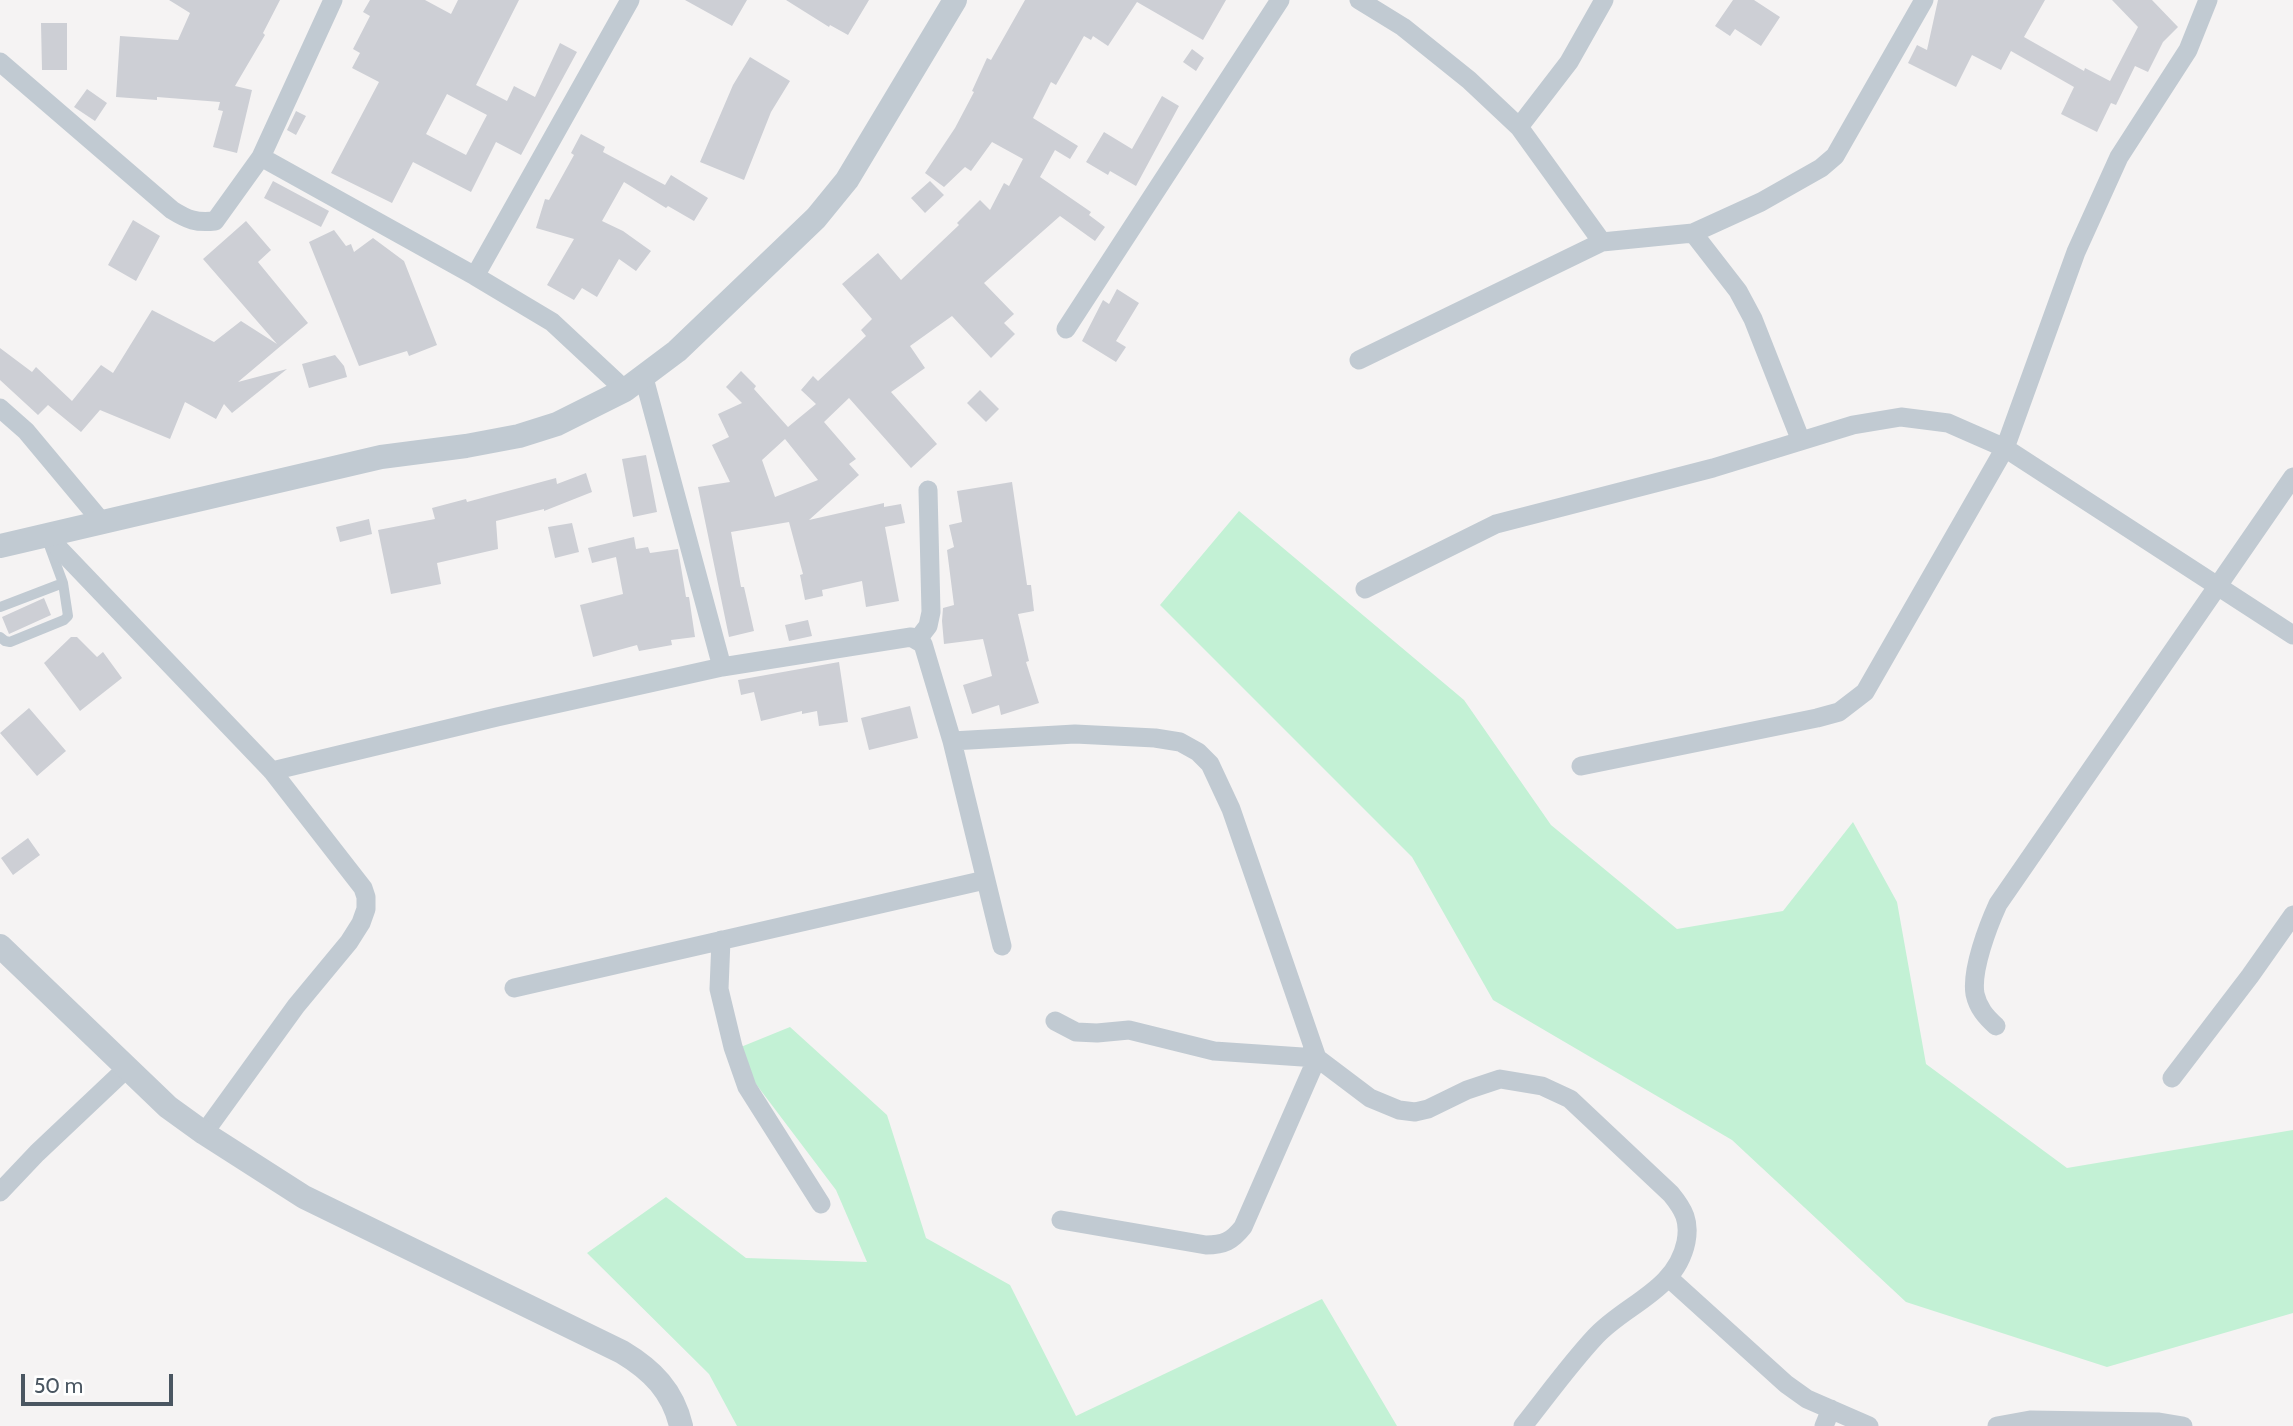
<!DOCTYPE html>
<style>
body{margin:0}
#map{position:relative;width:2293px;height:1426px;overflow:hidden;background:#f5f3f3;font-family:Cabin,sans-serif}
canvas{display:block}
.scale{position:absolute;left:21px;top:1374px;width:152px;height:32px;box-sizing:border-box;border:4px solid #4a5661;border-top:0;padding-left:9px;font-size:21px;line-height:24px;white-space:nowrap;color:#4a5661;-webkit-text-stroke:5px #fff;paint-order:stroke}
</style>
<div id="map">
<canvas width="2293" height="1426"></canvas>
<div class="scale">50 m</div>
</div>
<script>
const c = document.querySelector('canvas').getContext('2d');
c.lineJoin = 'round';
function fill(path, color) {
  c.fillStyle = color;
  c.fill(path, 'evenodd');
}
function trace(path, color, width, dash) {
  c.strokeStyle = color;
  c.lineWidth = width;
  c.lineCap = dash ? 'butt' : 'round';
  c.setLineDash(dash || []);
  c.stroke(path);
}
const green = new Path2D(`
 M1239,511L1464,700L1551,825L1677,929L1783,911L1853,822L1897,902L1926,1064L2067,1168L2293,1130V1313L2107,1367L1906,1302L1732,1140L1493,1000L1412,857L1160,605Z
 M790,1027L887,1115L926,1238L1010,1285L1076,1416L1322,1299L1397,1426H737L709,1374L587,1253L666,1197L746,1258L867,1262L836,1190L731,1051Z`);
const building = new Path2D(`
 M169,0H280L263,33L265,35L235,86L252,90L237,153L213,147L223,111L218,110L220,102L157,97V100L116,97L120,36L178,40L190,13Z
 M370,0H425L451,14L458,0H519L476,85L507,101L514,86L535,97L560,43L577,52L521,155L496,142L471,192L413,162L392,203L331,173L379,82L352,68L360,53L353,49L370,16L363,12ZM447,94L487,115L466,155L426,134Z
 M685,0H747L732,26Z
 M786,0H869L848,35L830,25L829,27Z
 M1025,0H1226L1203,40L1137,2L1108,46L1093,36L1091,40L1084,36L1056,85L1051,82L1033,118L1078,146L1070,159L1055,150L1040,177L1091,212L1089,215L1105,227L1095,241L1060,216L984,283L1014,314L1004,323L1015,334L991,358L952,316L910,346L925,368L891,392L937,444L911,468L849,398L824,422L856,459L849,464L859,475L809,520L884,503V507L901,504L905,523L885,527L899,601L866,607L862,581L822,590L823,596L805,600L800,575L803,574L789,522L731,532L741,587H744L754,631L729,637L698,487L730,482L712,445L729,437L718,414L742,403L726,387L741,371L756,386L754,389L788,427L816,404L801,390L813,376L818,381L866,336L861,330L872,319L842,284L878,253L901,280L959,225L957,223L980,200L990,210L1004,183L1009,186L1023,159L992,142L971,171L965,167L944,187L925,173L955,128L974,92L972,91L987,58L991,60ZM785,439L818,480L775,497L762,460Z
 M1733,0H1754L1780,17L1761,46L1735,29L1730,36L1715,26Z
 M1938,0H2045L2024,37L2084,71L2085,68L2110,81L2138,27L2112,0H2152L2178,27L2163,42L2148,72L2135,66L2116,105L2111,103L2097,132L2061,114L2074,87L2011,51L2001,70L1972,55L1956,87L1908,63L1917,45L1927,50Z
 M41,23H67V70H42Z
 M1192,49L1204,58L1196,71L1183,62Z
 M750,57L790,81L771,112L744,180L700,162L733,85Z
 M87,89L107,103L95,121L74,107Z
 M1162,96L1179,106L1136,186L1110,171L1108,175L1086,162L1104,132L1132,149Z
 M296,111L306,116L296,135L287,130Z
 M581,134L605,147L603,152L665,185L671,175L708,198L694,221L668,206L666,208L624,182L602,221L623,231L651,251L636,271L619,259L597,297L582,288L574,300L547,285L574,239L536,228L545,199L549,200L574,155L571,153Z
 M273,181L329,211L321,227L264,198Z
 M930,181L944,195L925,213L911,198Z
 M133,220L160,236L136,281L108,265Z
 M246,221L271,250L258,262L308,323L238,382L287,369L232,413L224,404L216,419L185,402L170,439L100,410L81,432L48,405L38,415L0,380V348L32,372L36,367L72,401L101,365L113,373L152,310L214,342L241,321L277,344L203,259Z
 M334,230L346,246L351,244L354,252L373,238L404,261L437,345L409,356L407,351L359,366L309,242Z
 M1117,289L1139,303L1116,341L1126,347L1116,362L1082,341L1103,300L1109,304Z
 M335,355L344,366L347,377L309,388L302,364Z
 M980,390L999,409L986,422L967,403Z
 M646,455L657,512L633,517L622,459Z
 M586,473L592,492L544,511V509L496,521L498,549L437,563L441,584L391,594L378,530L435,519L432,508L466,499L467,502L556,478L557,484Z
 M1012,482L1027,585H1031L1034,611L1018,614L1029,661L1026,662L1039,703L1001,715L999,705L972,714L963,685L992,676L983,639L944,644L942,621L943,608L954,605L947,550L954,547L949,525L962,522L957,491Z
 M369,519L372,534L340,542L336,527Z
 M572,523L579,552L555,558L548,527Z
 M634,537L636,549L648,547L650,553L678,549L686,597H689L695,637L671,640L672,645L639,651L637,645L593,657L580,605L623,594L616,557L592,563L588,548Z
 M44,598L51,615L9,634L2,617Z
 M808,620L812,636L789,641L785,625Z
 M71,637H77L97,657L103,652L122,678L80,711L44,663Z
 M839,662L848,722L819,726L817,711L802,714V711L761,721L754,692L741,695L738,680Z
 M910,706L918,738L869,750L861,718Z
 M29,708L66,751L37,776L0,733Z
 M28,838L40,855L13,875L1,858Z`);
const service = new Path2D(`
 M0,607L63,583L49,545
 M0,637L5,641L10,642L64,620L68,616L63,583`);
const minor = new Path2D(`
 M1359,0L1403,27L1469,80L1519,127L1602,242
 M0,62L172,210C188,220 196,223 215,221L261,157L333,0
 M1519,127L1569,62L1604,0
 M261,157L475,276L552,322L625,390
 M1693,233L1738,291L1753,319L1801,441
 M475,276L630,0
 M1066,329L1280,0
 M1359,360L1602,242L1693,233L1761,202L1821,168L1835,156L1924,0
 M644,378L722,667
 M0,408L26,431L102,522
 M47,536L272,771L363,888L366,897V909L361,923L349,942L296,1006L204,1133
 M1365,589L1496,524L1713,468L1853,425L1901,417L1948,423L2005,448L2293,635
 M918,639L928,626L931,612L928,490
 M952,741L1075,734L1155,738L1180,742L1198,752L1210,764L1231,809L1317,1058L1243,1227C1232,1241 1224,1245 1206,1245L1061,1220
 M1581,766L1817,718L1839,712L1865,692L2005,448L2076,252L2119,157L2188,50L2208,0
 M272,771L497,717L722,667L911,637L923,644L952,741L1002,946
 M721,940L719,989L733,1047L747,1087L821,1204
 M514,988L985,880
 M1055,1021L1076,1032L1097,1033L1129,1030L1214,1051L1317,1058L1370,1098L1399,1110L1415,1112L1428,1109L1467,1090L1500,1079L1542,1086L1570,1099L1671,1194C1684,1210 1690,1221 1686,1242C1676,1291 1625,1304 1595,1337C1569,1365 1547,1396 1523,1426
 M1996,1026C1986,1017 1978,1008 1975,994C1971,970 1988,926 1998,904L2293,477
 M2172,1078L2250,976L2293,915
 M0,1192L37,1153L127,1068
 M1670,1279L1786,1384L1807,1399L1869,1426
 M1824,1426L1831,1409
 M1997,1426L2030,1420L2159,1422L2183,1426`);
const tertiary = new Path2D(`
 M0,546L381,457L466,446L519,436L557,424L625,390L677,351L816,218L847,180L955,0
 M0,946L168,1107L204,1133L304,1197L622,1352C652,1370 673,1391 681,1426`);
fill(green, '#c3f1d5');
fill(building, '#cdcfd5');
trace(service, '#c1cad2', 10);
trace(minor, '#c1cad2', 19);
trace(tertiary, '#c1cad2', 24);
</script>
